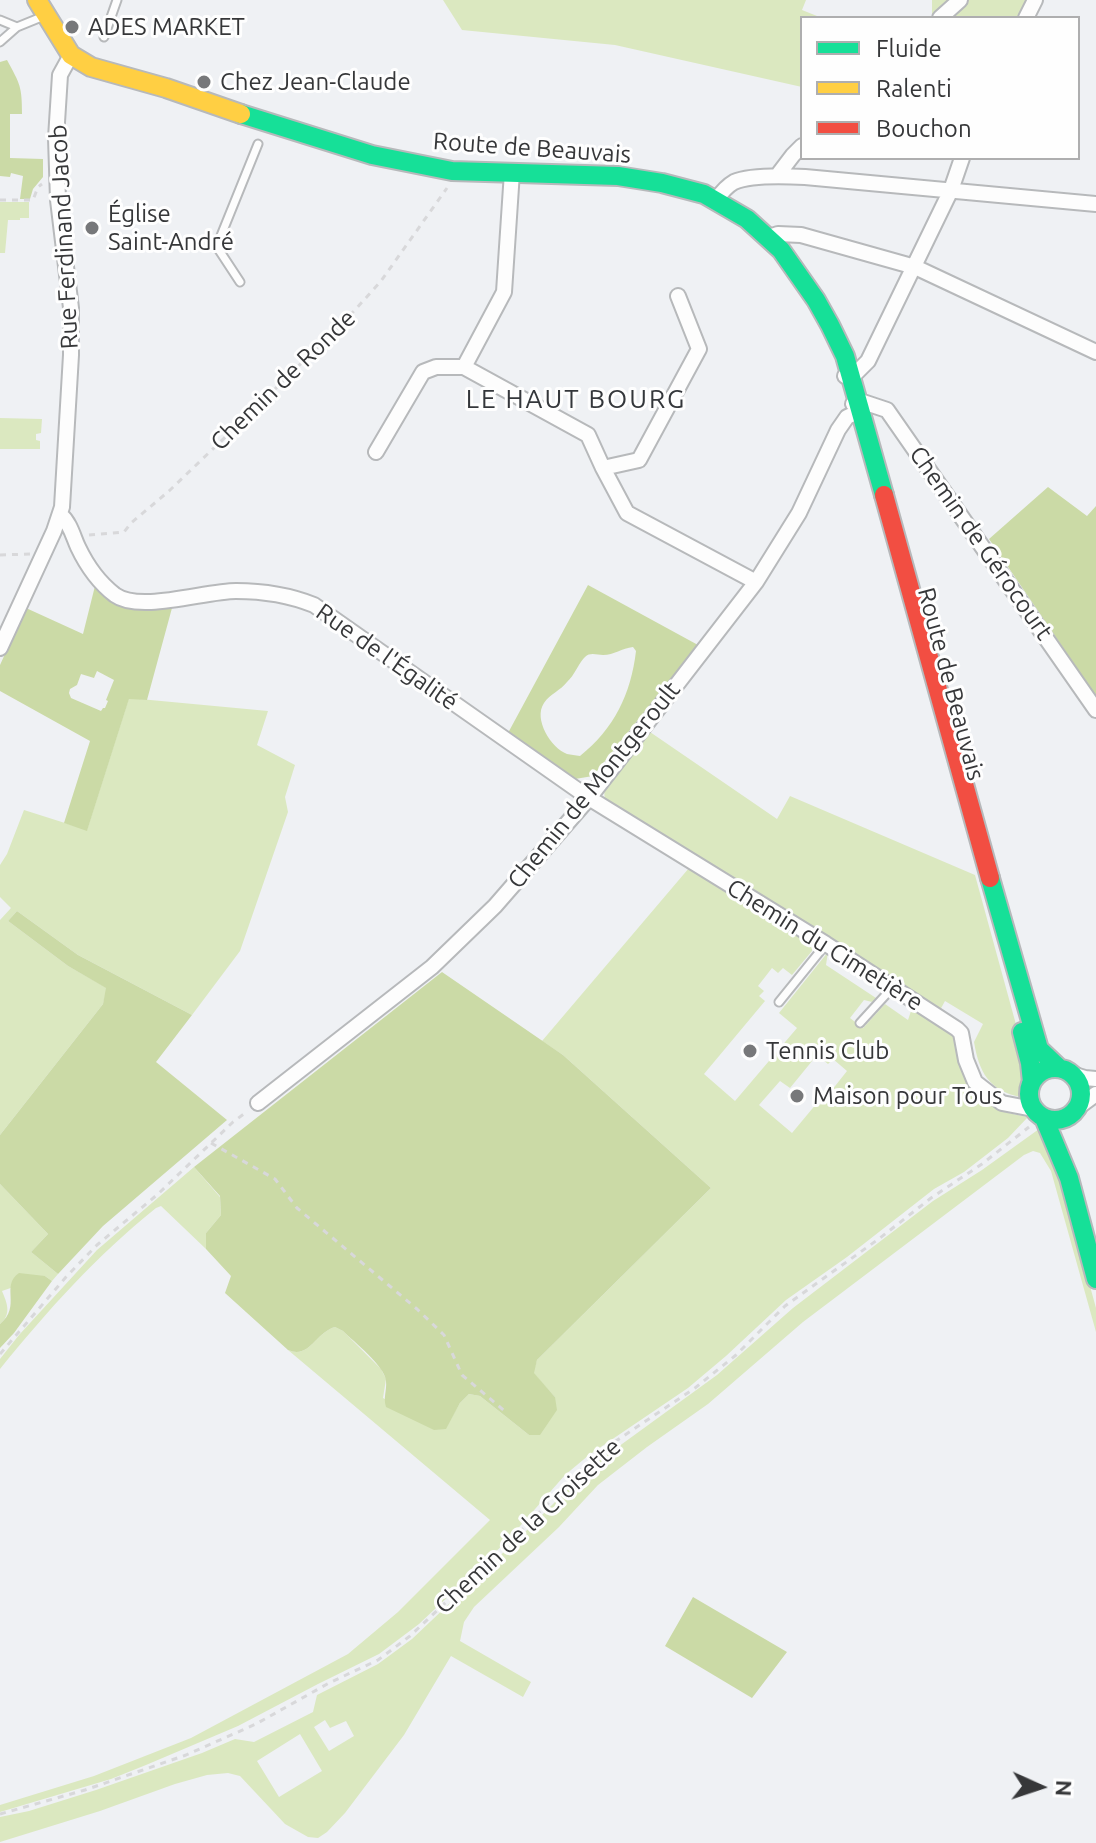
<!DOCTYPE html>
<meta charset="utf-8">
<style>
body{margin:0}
#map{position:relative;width:1096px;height:1843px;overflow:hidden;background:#eff1f4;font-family:Ubuntu,sans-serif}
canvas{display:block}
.legend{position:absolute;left:800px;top:16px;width:280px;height:144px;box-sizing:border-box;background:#fefefe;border:2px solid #aeaeaf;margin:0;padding:10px 14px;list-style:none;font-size:24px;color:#363739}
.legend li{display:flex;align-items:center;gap:16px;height:40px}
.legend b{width:40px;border:2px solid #aeaeaf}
.north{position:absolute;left:1000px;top:1747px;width:80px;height:80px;-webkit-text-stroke:6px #fefefe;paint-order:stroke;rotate:93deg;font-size:22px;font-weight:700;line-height:32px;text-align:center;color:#363739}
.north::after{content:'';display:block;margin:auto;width:28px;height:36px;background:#363739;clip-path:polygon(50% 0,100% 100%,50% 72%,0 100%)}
</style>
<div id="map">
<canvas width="1096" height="1843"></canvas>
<ul class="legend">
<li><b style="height:10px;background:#16e098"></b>Fluide</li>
<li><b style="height:10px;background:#ffcf43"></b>Ralenti</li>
<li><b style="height:10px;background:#f24e42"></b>Bouchon</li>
</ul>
<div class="north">N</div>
</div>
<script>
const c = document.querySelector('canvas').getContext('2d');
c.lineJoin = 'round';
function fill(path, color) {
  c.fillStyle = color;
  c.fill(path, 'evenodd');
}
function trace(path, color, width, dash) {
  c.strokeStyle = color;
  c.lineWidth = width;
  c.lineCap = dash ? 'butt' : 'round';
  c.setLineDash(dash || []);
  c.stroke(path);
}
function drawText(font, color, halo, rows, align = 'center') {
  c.font = font + ' Ubuntu,sans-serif';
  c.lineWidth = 6;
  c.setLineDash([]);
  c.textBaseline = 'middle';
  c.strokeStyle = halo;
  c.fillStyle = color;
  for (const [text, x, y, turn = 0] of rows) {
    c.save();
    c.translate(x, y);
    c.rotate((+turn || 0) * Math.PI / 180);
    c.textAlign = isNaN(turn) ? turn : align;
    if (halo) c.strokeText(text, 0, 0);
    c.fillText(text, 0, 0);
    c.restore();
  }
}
const green = new Path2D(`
 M443,0H806L802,10L822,18H802V87L615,45L462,30Z
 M932,0H1028L1017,18H939L932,15Z
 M0,202H29V218H20V220H8L5,253H0Z
 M0,418L42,419L41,433L36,434V440L40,441V449H0Z
 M129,698L268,711L257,745L295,765L285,797L288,812L240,951L192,1015L78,955L17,911L8,921L68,966L107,988L103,1004L0,1135V920L11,908L0,897V865L7,854L24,810L87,830Z
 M650,732L777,819L790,796L975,875L1023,1050L1021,1097C989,1091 979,1072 974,1042L983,1024L945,1001L939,1012L605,801L604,790Z
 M689,868L812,944V951L792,975L783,968L778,973L772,968L758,986L764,991L759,996L765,1001L704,1074L735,1101L797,1028L779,1013L828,952L826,965L876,998L872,1002L864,1000L850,1018L863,1028L885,1004L908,1020L912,1008L954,1033C960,1065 965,1092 997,1109C1006,1113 1018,1115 1028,1117L1008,1138L964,1172L934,1189L847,1257L786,1300L726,1356L688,1388L589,1455L565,1475L506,1542L419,1624L379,1654L318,1684L238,1726L146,1765L111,1779L0,1812V1805L94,1776L191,1738L348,1654L398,1612L490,1520L288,1350C310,1359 315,1333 335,1327L343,1331L381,1369L386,1379L383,1398L445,1429L460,1403L469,1394L480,1396L529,1435L555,1397L533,1373L537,1360L711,1188L563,1055L542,1041ZM817,1055L828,1064L833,1059L847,1071L820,1105L817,1103L792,1133L759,1105L780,1081L790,1088Z
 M1039,1129L1052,1148L1096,1308V1332L1051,1171L1040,1153L1033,1151L1024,1155L803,1322L708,1404L647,1447L598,1485L559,1527L474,1607L464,1622L460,1641L531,1682L523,1697L451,1656L404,1735L345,1813L327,1832L318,1838L308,1837L285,1824L240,1776L228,1773L207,1775L175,1784L100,1811L0,1842V1817L29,1811L96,1790L202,1753L235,1739L254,1742L313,1712L317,1695L378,1664L412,1639L526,1531L569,1488L600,1460L717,1375L793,1308L933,1201L982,1170ZM325,1720L330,1728L346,1721L354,1736L329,1751L314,1727ZM300,1734L322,1771L279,1797L257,1761Z
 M194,1167L220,1197L221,1215L206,1233V1249L161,1206L156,1208C95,1257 49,1309 0,1369V1359L19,1335L97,1250Z
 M0,1184L48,1234L31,1252L58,1274L52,1281L45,1276L2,1291C7,1303 12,1314 0,1324Z`);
const forest = new Path2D(`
 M7,60C20,84 22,86 22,114H10V158L43,159V177L33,189L30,199H20L23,176L11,173L10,177L0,176V62Z
 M1048,487L1087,516L1096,506V696L989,539Z
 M588,585L698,645L593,776L575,779L508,733ZM633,647L636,651C631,694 614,729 580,756C575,755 571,755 567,754C551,748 533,719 544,703C550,694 561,690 567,682C574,676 580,661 585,657C590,652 597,655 603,655C614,655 622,648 633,647Z
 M95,586L119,604L142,609L172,608L147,700L129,699L87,831L64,823L90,741L0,691V665L26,608L83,634ZM97,671L114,680L106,700L108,701L105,708H103L101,711L71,698L69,693L70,689L77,685L81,674L94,678Z
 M17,911L78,955L192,1015L156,1062L227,1120L103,1226L58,1274L31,1252L48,1234L0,1184V1135L103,1004L106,988L68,966L8,921Z
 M442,972L563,1055L711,1188L537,1360L534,1373L555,1397L557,1410L540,1435H529L480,1396L469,1394L460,1403L446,1429L434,1430L386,1407C383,1397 387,1391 386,1381C385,1366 354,1342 343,1331L335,1327C315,1333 310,1359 288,1350L225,1293L231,1276L206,1249V1233L221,1215L220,1196L194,1167Z
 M19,1273L45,1276L52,1281L14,1333L0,1348V1324C22,1306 0,1286 19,1273Z
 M693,1597L787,1652L752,1698L665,1646Z`);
const path = new Path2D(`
 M0,200H33L38,187L42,184
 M89,535L124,532L131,523L169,491L266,398L355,310L381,281L447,188
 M0,555L30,554
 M211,1143L275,1179L297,1208L417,1309L444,1335L462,1375L507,1413
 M0,1354L66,1277L97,1245L158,1194L233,1122L248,1111
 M0,1814L85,1790L186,1755L256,1724L329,1683L378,1660L410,1636L511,1541L580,1471L607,1447L695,1388L736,1355L785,1306L880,1238L931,1198L982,1164L1029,1127`);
const lane = new Path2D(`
 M0,20L17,27
 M104,37L117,0
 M0,42L17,27L44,16
 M240,282L219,250L218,243L258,144
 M779,1002L826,944
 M860,1023L893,987`);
const street = new Path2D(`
 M940,18L960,0
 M1026,18L1035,0
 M512,172L504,292L464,367L588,435L603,468L627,513L756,582
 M777,176L793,155L802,146
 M716,200C721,193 727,186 734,182C750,175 787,176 805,177L1096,204
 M769,237L778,234L801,235L915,267L1096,352
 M845,376L855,374L868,361L951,190L962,158
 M853,404L863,402L887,410L1096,710
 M376,452L423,372L436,367H464
 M603,468L639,460L699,349L678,296
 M61,515C70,523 73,536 78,547C87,566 98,582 115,595C140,613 205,591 236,591C262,591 289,595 314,605L589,798L826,944L957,1029L961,1033L966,1060L975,1082L1002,1103L1033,1109
 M0,648L54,531L62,507L71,355V308L58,200L56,138L60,75L71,55
 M1072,1074L1085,1078L1096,1079
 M258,1103L432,967L495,906L589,798L756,582L799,513L838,430L847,417L860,411
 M1077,1108L1096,1094`);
const fast = new Path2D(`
 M241,114L372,155L452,171L618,176L662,183L704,194L747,219L781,250L816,300L830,325L845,356L884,495
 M990,878L1039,1049L1059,1068
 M1022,1032L1030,1063L1032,1082
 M1029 1094a26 26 0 1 1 52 0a26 26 0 1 1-52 0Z
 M1044,1118L1069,1178L1096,1279`);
const slow = new Path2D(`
 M37,0L71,55L91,67L166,88L241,114`);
const jam = new Path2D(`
 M884,495L990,878`);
const markers = [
 [72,27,8,"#77787a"],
 [204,82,8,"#77787a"],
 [92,228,8,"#77787a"],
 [750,1051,8,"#77787a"],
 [797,1096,8,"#77787a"]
];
const poiNames = [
 ["ADES MARKET",88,27],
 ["Chez Jean-Claude",220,82],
 ["Église",108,214],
 ["Saint-André",108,242],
 ["Tennis Club",766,1051],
 ["Maison pour Tous",813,1096]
];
const streetNames = [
 ["Route de Beauvais",532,148,4],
 ["Rue Ferdinand Jacob",64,237,-93],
 ["Chemin de Ronde",283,380,-44],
 ["Chemin de Gérocourt",981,543,55],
 ["Rue de l'Égalité",387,657,35],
 ["Route de Beauvais",951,684,75],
 ["Chemin de Montgeroult",594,785,-51],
 ["Chemin du Cimetière",825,945,32],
 ["Chemin de la Croisette",528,1526,-43]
];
const neighbourhoodNames = [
 ["LE HAUT BOURG",576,399]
];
fill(green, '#dbe8c0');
fill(forest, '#cbdaa6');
trace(lane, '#b7b9bb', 11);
trace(street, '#b7b9bb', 18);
trace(fast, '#b7b9bb', 22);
trace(slow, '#b7b9bb', 22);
trace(jam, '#b7b9bb', 22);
trace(path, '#d8d8da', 3, [6, 6]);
trace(lane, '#fdfdfd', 7);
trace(street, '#fdfdfd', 14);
trace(fast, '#16e098', 18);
trace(slow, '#ffcf43', 18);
trace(jam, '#f24e42', 18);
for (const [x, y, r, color] of markers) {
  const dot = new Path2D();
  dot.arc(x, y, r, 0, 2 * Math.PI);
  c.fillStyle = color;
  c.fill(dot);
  trace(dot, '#fefefe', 3);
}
drawText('24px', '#363739', '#fefefe', poiNames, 'left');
drawText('24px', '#363739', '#fefefe', streetNames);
c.letterSpacing = '2px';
drawText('26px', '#34373b', '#fefefe', neighbourhoodNames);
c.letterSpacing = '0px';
</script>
